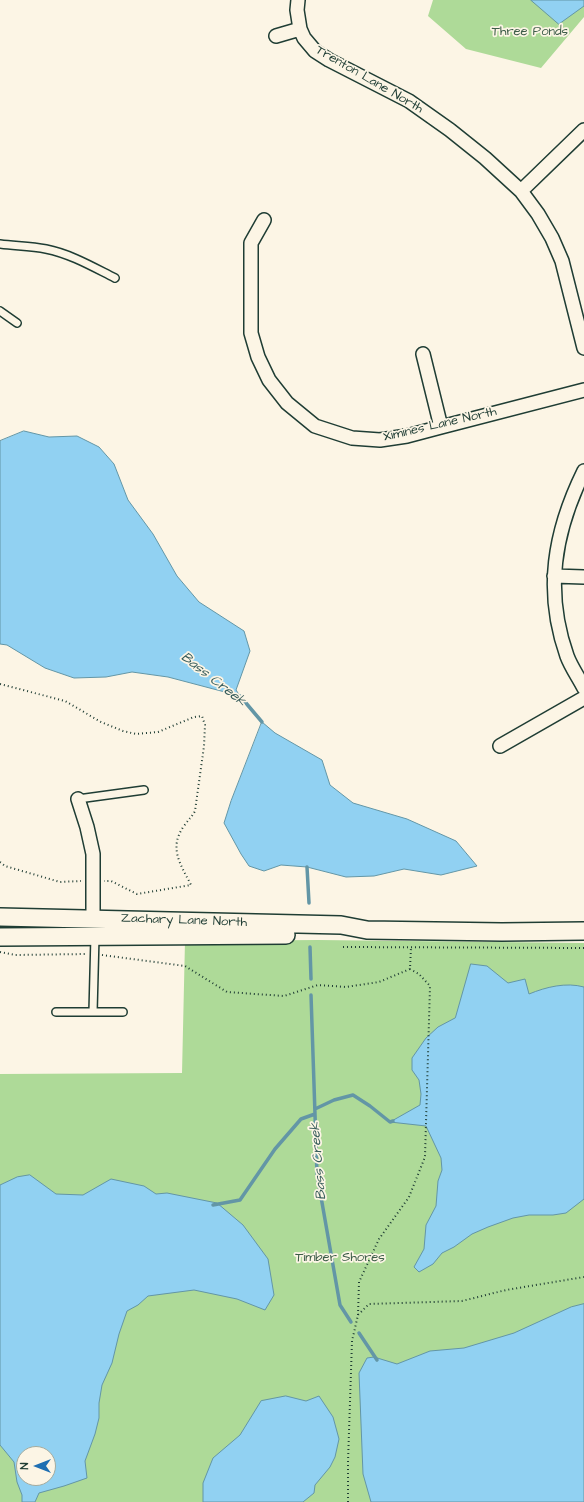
<!DOCTYPE html>
<style>
body{margin:0}
#map{position:relative;width:584px;height:1502px;overflow:hidden;background:#fcf5e5;font-family:"Architects Daughter",sans-serif}
canvas{display:block}
.north{position:absolute;left:16px;top:1446px;width:40px;height:40px;box-sizing:border-box;background:#fcf5e5;border:1px solid #a4ab9e;border-radius:50%;rotate:270deg;font-size:11px;font-weight:700;line-height:16px;text-align:center;color:#1f3d34}
.north::after{content:'';display:block;margin:auto;width:14px;height:18px;background:#1f6fb2;clip-path:polygon(50% 0,100% 100%,50% 72%,0 100%)}
</style>
<div id="map">
<canvas width="584" height="1502"></canvas>
<div class="north">N</div>
</div>
<script>
const c = document.querySelector('canvas').getContext('2d');
c.lineJoin = 'round';
function fill(path, color) {
  c.fillStyle = color;
  c.fill(path, 'evenodd');
}
function trace(path, color, width, dash) {
  c.strokeStyle = color;
  c.lineWidth = width;
  c.lineCap = dash ? 'butt' : 'round';
  c.setLineDash(dash || []);
  c.stroke(path);
}
function drawText(font, color, halo, rows, align = 'center') {
  c.font = font + ' "Architects Daughter",sans-serif';
  c.lineWidth = 3.5;
  c.setLineDash([]);
  c.textBaseline = 'middle';
  c.strokeStyle = halo;
  c.fillStyle = color;
  for (const [text, x, y, turn = 0] of rows) {
    c.save();
    c.translate(x, y);
    c.rotate((+turn || 0) * Math.PI / 180);
    c.textAlign = isNaN(turn) ? turn : align;
    if (halo) c.strokeText(text, 0, 0);
    c.fillText(text, 0, 0);
    c.restore();
  }
}
const green = new Path2D(`
 M433,0H584V17L541,68L466,49L428,16Z
 M318,940L584,943V1502H0V1074L182,1073L185,941ZM24,1454H48V1478H24Z`);
const water = new Path2D(`
 M531,0H584V6L559,24Z
 M24,431L49,437L77,436L99,447L114,464L128,500L153,534L177,576L199,602L244,631L250,651L236,690L240,696L168,677L132,672L106,677L74,678L45,668L7,645L0,644V441Z
 M262,722L275,733L322,760L330,785L353,803L407,819L456,841L477,866L441,875L404,869L374,876L346,877L307,867L281,865L264,871L249,866L241,854L224,823L231,801Z
 M471,964L487,966L508,983L525,979L529,994C546,987 566,982 584,987V1199L566,1213L553,1215H529L513,1218L488,1227L472,1234L454,1247L442,1253L433,1264L419,1272L414,1267L424,1249L426,1225L436,1206L438,1181L442,1170L441,1158L426,1126L390,1122L420,1105L421,1094L419,1080L412,1070V1058L426,1038L438,1027L455,1018Z
 M30,1175L56,1194L83,1195L111,1179L144,1186L156,1194L167,1193L217,1203L243,1225L268,1259L274,1295L265,1310L237,1299L194,1290L148,1296L138,1305L127,1311L119,1334L112,1363L102,1385L99,1403V1418L95,1434L85,1461L87,1478L64,1486L39,1493L35,1502H22V1495L17,1482L14,1462L0,1445V1185L17,1177ZM24,1454H48V1478H24Z
 M584,1304V1502H371L363,1474L359,1373L367,1358L374,1357L397,1364L430,1351L464,1348L514,1333L571,1307Z
 M286,1396L306,1401L319,1396L333,1417L339,1439L335,1457L330,1467L315,1485L314,1493L303,1502H203V1483L213,1458L240,1435L261,1401Z`);
const stream = new Path2D(`
 M240,696L262,722
 M307,867L309,903
 M310,947L311,979
 M311,995L317,1174L340,1305L351,1322
 M315,1109L334,1100L353,1095L370,1106L390,1122L393,1121
 M213,1205L240,1200L275,1149L301,1119L315,1114
 M359,1333L377,1360`);
const path = new Path2D(`
 M0,684L65,701L101,722L123,731L136,734L158,732L194,717L202,716L205,725L204,746L195,811C192,817 188,820 184,826C168,848 181,865 191,885L137,894L111,881H104
 M0,862L5,866L60,882L81,881
 M343,947L584,948
 M0,952L15,955L86,954
 M102,955L185,966L227,992L284,996L318,985L346,987L379,982L410,969L411,947
 M358,1315L359,1282L379,1239L409,1197L425,1157L430,986L419,974L410,969
 M348,1502V1462L352,1341L358,1315L369,1304L462,1301L506,1290L584,1277`);
const service = new Path2D(`
 M0,244C15,246 31,246 46,249C71,254 93,267 115,278
 M0,311L17,323
 M78,799L144,790
 M56,1012H123
 M93,1012L95,936`);
const minor = new Path2D(`
 M298,0L297,10L300,29L304,38L315,51L329,60L409,101L450,130L485,158L521,191L538,214L552,238L562,261L584,348
 M276,36L300,29
 M521,191L584,130
 M264,220L251,243V333L258,357L269,380L287,403L315,426L352,438L380,440L407,436L441,427L584,390
 M423,354L441,427
 M584,471C554,532 544,591 567,656C571,667 579,678 584,688
 M554,576L584,577
 M500,746L584,698
 M78,799L87,827L93,854V918`);
const tertiary = new Path2D(`
 M0,917L341,925L367,930L502,932L584,931
 M0,937L286,935`);
const parkNames = [
 ["Three Ponds",530,32],
 ["Timber Shores",340,1258]
];
const streetNames = [
 ["Trenton Lane North",369,80,30],
 ["Ximines Lane North",440,425,-13],
 ["Zachary Lane North",184,921,2]
];
const waterNames = [
 ["Bass Creek",213,680,38],
 ["Bass Creek",319,1161,-95]
];
fill(green, '#aeda98');
fill(water, '#91d1f2');
trace(water, '#6396a6', 1);
trace(stream, '#6396a6', 3.5);
trace(service, '#1f3d34', 10);
trace(minor, '#1f3d34', 16);
trace(tertiary, '#1f3d34', 20);
trace(path, '#1f3d34', 2, [1, 3]);
trace(service, '#fcf5e5', 7);
trace(minor, '#fcf5e5', 13);
trace(tertiary, '#fcf5e5', 17);
drawText('13px', '#3c5c48', '#fcf5e5', parkNames);
drawText('13px', '#1f3d34', '#fcf5e5', streetNames);
drawText('italic 14px', '#365b5a', '#fcf5e5', waterNames);
</script>
